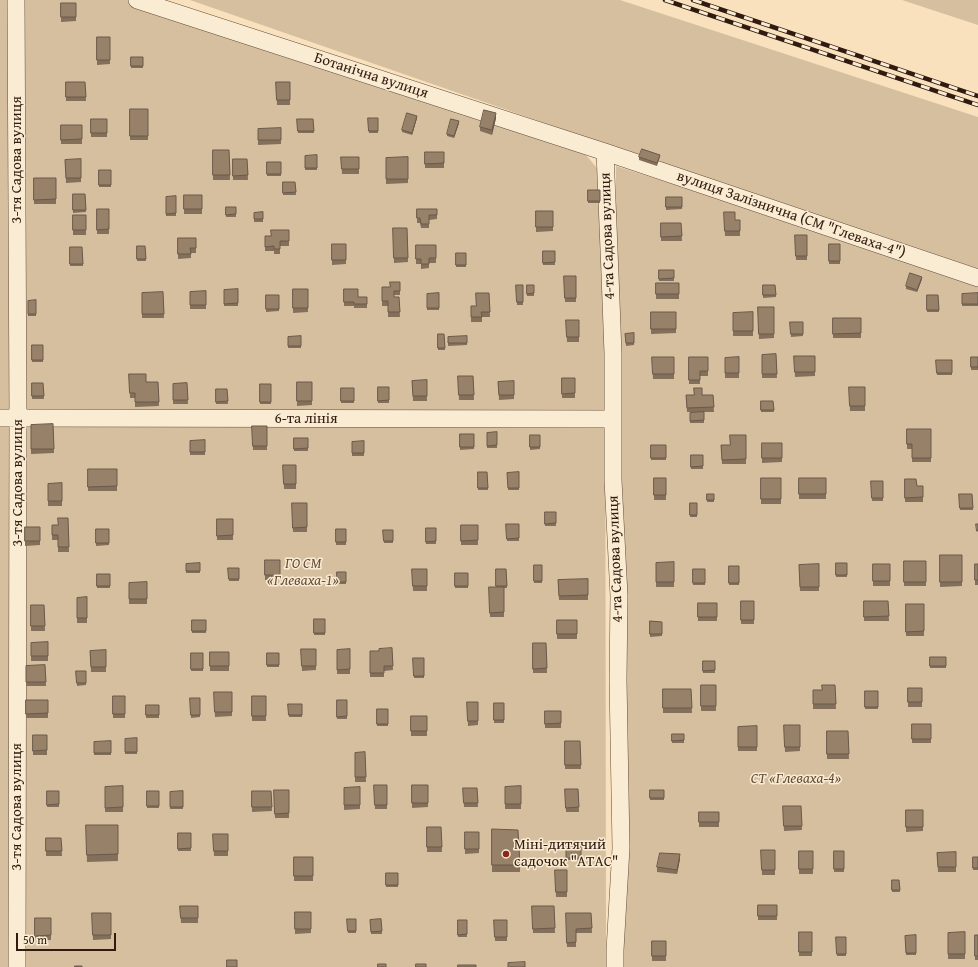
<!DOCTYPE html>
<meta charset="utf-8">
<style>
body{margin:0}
#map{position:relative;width:978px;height:967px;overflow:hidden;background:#f8e1bc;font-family:"Gentium Book Plus",serif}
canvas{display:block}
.scale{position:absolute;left:16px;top:933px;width:100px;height:18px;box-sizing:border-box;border:2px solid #311a0f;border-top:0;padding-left:5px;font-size:12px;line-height:14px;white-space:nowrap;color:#311a0f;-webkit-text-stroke:3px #faecd3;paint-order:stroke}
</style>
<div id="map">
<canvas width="978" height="967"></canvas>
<div class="scale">50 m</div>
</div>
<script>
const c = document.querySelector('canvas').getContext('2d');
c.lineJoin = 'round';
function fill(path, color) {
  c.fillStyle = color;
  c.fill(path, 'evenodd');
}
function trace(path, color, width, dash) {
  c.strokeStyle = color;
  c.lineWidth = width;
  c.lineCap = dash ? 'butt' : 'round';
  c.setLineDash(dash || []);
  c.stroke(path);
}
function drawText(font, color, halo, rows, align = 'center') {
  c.font = font + ' "Gentium Book Plus",serif';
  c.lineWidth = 3;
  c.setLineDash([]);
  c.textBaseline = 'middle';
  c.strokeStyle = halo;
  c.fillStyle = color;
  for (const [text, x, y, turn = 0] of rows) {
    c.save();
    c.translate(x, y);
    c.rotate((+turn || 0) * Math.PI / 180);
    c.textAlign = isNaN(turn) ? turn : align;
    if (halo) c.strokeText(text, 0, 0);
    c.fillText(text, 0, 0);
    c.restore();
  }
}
const green = new Path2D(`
 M0,0H155L582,150L605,178L606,967H0Z
 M190,0H620L978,117V271L859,232Z
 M902,0H978V25L911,3Z
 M616,166L978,282V967H613Z`);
const minor = new Path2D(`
 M16,0L18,418L17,967
 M137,0L605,152L978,278
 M605,152L610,274L613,354V480L619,596L618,680L621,848L615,950V967
 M0,418L613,419`);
const rail = new Path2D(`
 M665,0L978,105
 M693,0L978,96`);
const wall = new Path2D(`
 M61,3H76V21L61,22Z
 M97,37H110V64L97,65Z
 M131,57H143V68H131Z
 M66,82H85L86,101H66Z
 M276,82H290V105H277Z
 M130,109H148V140H130Z
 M368,118H378V133H369Z
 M417,118L412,135L402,132V130Z
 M496,118L492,135L480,131V127Z
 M91,119H107V137H91Z
 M297,119H313L314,133H298Z
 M459,123L454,138L447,136V134Z
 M61,125H82V144H61Z
 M281,128V144L258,145V129Z
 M213,150H229L230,180H213Z
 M425,152H444V168H425Z
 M317,155V170H305V156Z
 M341,157H359V174H342Z
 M408,157V183L386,184V158Z
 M639,157H660L657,166L639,160Z
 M81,159V182L66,183L65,160Z
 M233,159H247L248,180H233Z
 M267,162H281V176H267Z
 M99,170H111V187H99Z
 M34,178H56V204H34Z
 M283,182H295L296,195H283Z
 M588,190H600V203H588Z
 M73,194H85L86,212L73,213Z
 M184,195H202V214H184Z
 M176,196V216H166V197Z
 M666,197H682V209L666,210Z
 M226,207H236V217H226Z
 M97,209H109V234H97Z
 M417,209H437V219L429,220V228H421L420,223H417Z
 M536,211H553V231L536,232Z
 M263,212V222H254V213Z
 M724,212L735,220H740V236H725Z
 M73,215H86V235H73Z
 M661,223H681L682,241H661Z
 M393,228H407L408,262L394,263Z
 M289,230V246H280V254H274V251H265V236H271Z
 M795,235H807V260H796Z
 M178,238H196V253H191V258L178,259Z
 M332,244H346V264L332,265Z
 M829,244H840V264H829Z
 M416,245H436V263H429V268L421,269V264H416Z
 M137,246H145L146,261H137Z
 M70,247H82L83,266H70Z
 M543,251H555V265H543Z
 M456,253H466V267H456Z
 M659,270H674V281H659Z
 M564,276H576V302H565Z
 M922,279L917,292L906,289V286Z
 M400,282V295H394V297H399L400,317H388V306H382V287H390Z
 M656,283H679V299H656Z
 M516,285H523V305H517Z
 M527,285H534V296H527Z
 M763,285H775L776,297L763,298Z
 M238,289V306H224V290Z
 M293,289H308V312L293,313Z
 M344,289L358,297H367V308H354V306H344Z
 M206,291V309H190V292Z
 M163,292L164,318H142V293Z
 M439,293V310H427V294Z
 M489,293L490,317H482V322H471V306H476Z
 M978,293V306H962V294Z
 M266,295H279V311L266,312Z
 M927,295H938L939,312H927Z
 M36,300V316H28V301Z
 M758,307H774V338L759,339Z
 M651,312H676V333L651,334Z
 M753,312V336H733V313Z
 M833,318H861V338H833Z
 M566,320H579V342H567Z
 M790,322H803V336L791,337Z
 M634,333V345L626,346L625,334Z
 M438,334H444L445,350H438Z
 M301,336V348H288V337Z
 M467,336V345L448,346V337Z
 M32,345H43V362H32Z
 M776,354L777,378H762V355Z
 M794,356H815V376L795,377Z
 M652,357H674V379H653Z
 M689,357H708V376H700V384H689Z
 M739,357V378H725V358Z
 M971,357H978V370H971Z
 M936,360H952V375H937Z
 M129,374L146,382H158L159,406L135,407V398H130Z
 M458,376H473L474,400H459Z
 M562,378H575V398H562Z
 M427,380V401H413L412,381Z
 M514,381V399L499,400L498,382Z
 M297,382H312V405L297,406Z
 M32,383H43L44,399H32Z
 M187,383L188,404H173V384Z
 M260,384H271V404H260Z
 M378,387H389V403H378Z
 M849,387H865V411H850Z
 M341,388H354V403H341Z
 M216,389H227L228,404H216Z
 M686,395H713L714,412H687Z
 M761,401H773L774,412H761Z
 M704,412V423H690V413Z
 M53,424L54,453L31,454V425Z
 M252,426H267V450H253Z
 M907,429H931V462H912V449H907Z
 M497,432V448H487V433Z
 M460,434H474V449L460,450Z
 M530,435H540V449L530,450Z
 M746,435V464H722L721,445H730Z
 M294,438H308V451H294Z
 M205,440V455H190V441Z
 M364,441V456H352V442Z
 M762,443H782V462L762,463Z
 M651,445H666V460H651Z
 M691,455H703V469H691Z
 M283,465H296V489H284Z
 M88,469H117V491H88Z
 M478,472H487L488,490H478Z
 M519,472V490H508L507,473Z
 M654,478H666V500H654Z
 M761,478H781V504H761Z
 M799,478H826V499H799Z
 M905,479L917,486H923V502H905Z
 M871,481H883V501H872Z
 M62,483V506H48V484Z
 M707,494H714V502H707Z
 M959,494H972L973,510H960Z
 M292,503H307V532H293Z
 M690,503H697V517H690Z
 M545,512H556V526H545Z
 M68,518L69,552H58V540H52V525H58Z
 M217,519H233V540H217Z
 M506,524H519V541H507Z
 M461,525H478V545H461Z
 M25,527H40V545L25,546Z
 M426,528H436V544H426Z
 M96,529H109V545L96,546Z
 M336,529H346V545H336Z
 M383,530H393V543H384Z
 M940,555H962V586L940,587Z
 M265,560H280V580H265Z
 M904,561H926V586H904Z
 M674,562V587H656V563Z
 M200,563V573H186V564Z
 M836,563H847V577H836Z
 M819,564V591H800L799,565Z
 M873,564H890V586H873Z
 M975,564H978V585H975Z
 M534,565H542V583H534Z
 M729,566H739V585H729Z
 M228,568H239V581H229Z
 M412,569H427V591H413Z
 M496,569H506L507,588H504V617H490L489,587H496Z
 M693,569H705V585H693Z
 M337,572H346V584H337Z
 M455,573H468V588H455Z
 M97,574H110V588H97Z
 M588,579V600H559L558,580Z
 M147,582V604H129V583Z
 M87,597V623H77V598Z
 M741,601H754V624H741Z
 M864,601H888L889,621H864Z
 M698,603H717V621H698Z
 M906,604H924V636H906Z
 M31,605H44L45,631H31Z
 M314,619H325V635H314Z
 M192,620H206V633H192Z
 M557,620H577V639H557Z
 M650,621L662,622V636L650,637Z
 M48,642V661H31V643Z
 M533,643H546L547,673H533Z
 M392,648L393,670L384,671V677H370V651H379Z
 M301,649H316V670L302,671Z
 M350,649V674H337V650Z
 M106,650V672H91L90,651Z
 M210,652H229V671H210Z
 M191,653H203V671H191Z
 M267,653H279V667H267Z
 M930,657H946V668H930Z
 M413,658H424V678H414Z
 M703,661H715V673H703Z
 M45,665L46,686H26V666Z
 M76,671H86V685L77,686Z
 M701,685H716V711H701Z
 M835,685L836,709H813V690H822Z
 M908,688H922V707H908Z
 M663,689H691L692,713H663Z
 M865,691H878V709H865Z
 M214,692H232V716L215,717Z
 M113,696H125V718H113Z
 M252,696H266V721H252Z
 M190,698H200V717L191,718Z
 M26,700H48V718H26Z
 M337,700H347V719H337Z
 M467,702H478V725L468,726Z
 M494,703H504V723H494Z
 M288,704H302V717H289Z
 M146,705H159V718H146Z
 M377,709H388V726H377Z
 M545,711H561V728H545Z
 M411,716H427V736H411Z
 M912,724H931V743H912Z
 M784,725H800V751L785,752Z
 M757,726V751H738V727Z
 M827,731H848L849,759H827Z
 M672,734H684V743H672Z
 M33,735H47V755H33Z
 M137,738V754H125V739Z
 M111,741V755H94V742Z
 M565,741H580L581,769H565Z
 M365,752L366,782H355V753Z
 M374,785H387V809H375Z
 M412,785H428V807L412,808Z
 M123,786V812H105V787Z
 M521,786V809H505V787Z
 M360,787V809L344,810V788Z
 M463,788H477L478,807H464Z
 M565,789H578L579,812H566Z
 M274,790H289V818H275Z
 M650,790H664V800H650Z
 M47,791H59V807H47Z
 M147,791H159V808H147Z
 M183,791V809H170V792Z
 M252,791H271L272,811L252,812Z
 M783,806H801L802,830L784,831Z
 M906,810H923V831L906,832Z
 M699,812H719V827H699Z
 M86,825H118V861L87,862Z
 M427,827H441L442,852H427Z
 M492,829L520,865V872H492Z
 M465,832H479V853L465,854Z
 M178,833H191V851H178Z
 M213,834H228V856H214Z
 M46,838H61L62,856H46Z
 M581,844V860H566V845Z
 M761,850H775V875H762Z
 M799,851H813V874H799Z
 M834,851H844V872H834Z
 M956,852V872H938L937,853Z
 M294,857H313V881H294Z
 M973,857H978V870H973Z
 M680,859L677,874L657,872V867Z
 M555,870H567V897H556Z
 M386,873H398V887H386Z
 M892,880H899L900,892H892Z
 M758,905H777V920H758Z
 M180,906H198V923H181Z
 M532,906H554L555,933H533Z
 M295,912H311V933L295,934Z
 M92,913H111V939L93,940Z
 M566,913H591L592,933H576V947H567Z
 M35,918H51V940H35Z
 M347,919H356V933H348Z
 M381,919L382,934H371L370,920Z
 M458,920H467V937H458Z
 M494,920H507V941H495Z
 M799,932H812V956H799Z
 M965,932V959H948V933Z
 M916,935V955H906L905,936Z
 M975,935H978V960H975Z
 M836,937H846V956H837Z
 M652,941H666V961H652Z`);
const shadedWall = new Path2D(`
 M496,113V118L492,135V130Z
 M417,116V118L412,135V133Z
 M459,121V123L454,138V136Z
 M922,277V279L917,292V290Z
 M680,854V859L677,874V870Z`);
const building = new Path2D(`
 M61,3H76V17H61Z
 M97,37H110V60H97Z
 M131,57H143V66H131Z
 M66,82H85L86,97H66Z
 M276,82H290V100H277Z
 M130,109H148V136H130Z
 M484,110L496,113L492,130L480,127Z
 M407,113L417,116L412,133L402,130Z
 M368,118H378V131H369Z
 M91,119H107V133H91Z
 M297,119H313L314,131H298Z
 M451,119L459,121L454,136L447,134Z
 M61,125H82V139L61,140Z
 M281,128V140H258V129Z
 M642,149L660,155L657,163L639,157Z
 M213,150H229L230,175H213Z
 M425,152H444V163L425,164Z
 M317,155V168H305V156Z
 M341,157H359V169H342Z
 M408,157V179H386V158Z
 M81,159V178H66L65,160Z
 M233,159H247L248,175L233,176Z
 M267,162H281V174H267Z
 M99,170H111V185H99Z
 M34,178H56V199L34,200Z
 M283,182H295L296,192L283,193Z
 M588,190H600V201H588Z
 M73,194H85L86,210H73Z
 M184,195H202V209H184Z
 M176,196V213L166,214V197Z
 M666,197H682V207H666Z
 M226,207H236V214L226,215Z
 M97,209H109V229L97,230Z
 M417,209H437V215H429V224H421L420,218H417Z
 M536,211H553V227H536Z
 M263,212V219H254V213Z
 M724,212H735V220H740V231H725Z
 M73,215H86V230H73Z
 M661,223H681L682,236L661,237Z
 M393,228H407L408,258H394Z
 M271,230H289V241H280V249H274V246L265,247V236H271Z
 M795,235H807V256H796Z
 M178,238H196V248H190L191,254H178Z
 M332,244H346V260H332Z
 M829,244H840V261H829Z
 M416,245H436V258H429V264H421V259H416Z
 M137,246H145L146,259H137Z
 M70,247H82L83,264H70Z
 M543,251H555V262L543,263Z
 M456,253H466V265H456Z
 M659,270H674V278L659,279Z
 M910,273L922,277L917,290L906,286Z
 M564,276H576V298H565Z
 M390,282H400V291H394V297H399L400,312H388V301H382V287H390Z
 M656,283H679V294H656Z
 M516,285H523V302H517Z
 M527,285H534V293L527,294Z
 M763,285H775L776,295H763Z
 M238,289V303L224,304V290Z
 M293,289H308V308H293Z
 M344,289H358V297H367V304H354V302H344Z
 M206,291V305H190V292Z
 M163,292L164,314H142V293Z
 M439,293V308H427V294Z
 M476,293H489L490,312H481L482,317H471V306H476Z
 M978,293V304H962V294Z
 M266,295H279V309H266Z
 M927,295H938L939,310H927Z
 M36,300V314H28V301Z
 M758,307H774V334H759Z
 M651,312H676V329H651Z
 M753,312V331H733V313Z
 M833,318H861V333L833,334Z
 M566,320H579V337H567Z
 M790,322H803V334H791Z
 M634,333V343H626L625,334Z
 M438,334H444L445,348H438Z
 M301,336V346H288V337Z
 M467,336V343H448V337Z
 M32,345H43V360H32Z
 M776,354L777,374H762V355Z
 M794,356H815V372H795Z
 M652,357H674V374H653Z
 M689,357H708V371H700V380H689Z
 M739,357V373H725V358Z
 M971,357H978V367H971Z
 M936,360H952V373H937Z
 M129,374H146V382H158L159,402H135V393H130Z
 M458,376H473L474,395H459Z
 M562,378H575V393L562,394Z
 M427,380V396H413L412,381Z
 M514,381V395H499L498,382Z
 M297,382H312V401H297Z
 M32,383H43L44,396H32Z
 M187,383L188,400H173V384Z
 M260,384H271V402H260Z
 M378,387H389V400L378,401Z
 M849,387H865V406H850Z
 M341,388H354V401H341Z
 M694,388H702V395H713L714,407L687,408L686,395H694Z
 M216,389H227L228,401L216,402Z
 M761,401H773L774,410H761Z
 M704,412V420L690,421V413Z
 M53,424L54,449H31V425Z
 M252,426H267V446H253Z
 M907,429H931V458H912V444H907Z
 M497,432V445L487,446V433Z
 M460,434H474V447H460Z
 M530,435H540V447H530Z
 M730,435H746V459L722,460L721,445H730Z
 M294,438H308V448L294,449Z
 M205,440V452H190V441Z
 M364,441V453H352V442Z
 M762,443H782V458H762Z
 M651,445H666V458H651Z
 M691,455H703V466L691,467Z
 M283,465H296V484H284Z
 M88,469H117V486L88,487Z
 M478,472H487L488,488H478Z
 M519,472V488H508L507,473Z
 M654,478H666V495H654Z
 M761,478H781V499H761Z
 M799,478H826V494H799Z
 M905,479H916L917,486H923V497L905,498Z
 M871,481H883V498H872Z
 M62,483V501H48V484Z
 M707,494H714V500H707Z
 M959,494H972L973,508H960Z
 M292,503H307V527L293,528Z
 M690,503H697V515H690Z
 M545,512H556V523L545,524Z
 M58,518H68L69,547H58V535H52V525H58Z
 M217,519H233V535L217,536Z
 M506,524H519V538L507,539Z
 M976,524H978V531H977Z
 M461,525H478V540L461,541Z
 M25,527H40V541H25Z
 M426,528H436V541L426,542Z
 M96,529H109V543H96Z
 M336,529H346V542H336Z
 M383,530H393V541H384Z
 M940,555H962V582H940Z
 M265,560H280V575H265Z
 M904,561H926V582H904Z
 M674,562V582H656V563Z
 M200,563V571H186V564Z
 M836,563H847V575H836Z
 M819,564V587H800L799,565Z
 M873,564H890V581H873Z
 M975,564H978V580H975Z
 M534,565H542V581H534Z
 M729,566H739V583H729Z
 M228,568H239V579H229Z
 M412,569H427V586H413Z
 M496,569H506L507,586H496Z
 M693,569H705V583H693Z
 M337,572H346V582H337Z
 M455,573H468V586H455Z
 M97,574H110V586H97Z
 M588,579V595L559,596L558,580Z
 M147,582V599H129V583Z
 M489,587H504V612L490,613Z
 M87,597V618H77V598Z
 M741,601H754V620H741Z
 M864,601H888L889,616L864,617Z
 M698,603H717V617H698Z
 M906,604H924V631L906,632Z
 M31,605H44L45,626H31Z
 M314,619H325V633H314Z
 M192,620H206V631H192Z
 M557,620H577V634H557Z
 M650,621L662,622V634H650Z
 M48,642V656H31V643Z
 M533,643H546L547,668L533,669Z
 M392,648L393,666H384V673H370V651H379V649Z
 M301,649H316V666H302Z
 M350,649V669L337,670V650Z
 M106,650V667H91L90,651Z
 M210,652H229V666H210Z
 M191,653H203V669H191Z
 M267,653H279V665H267Z
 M930,657H946V666H930Z
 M413,658H424V676H414Z
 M703,661H715V670L703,671Z
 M45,665L46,682H26V666Z
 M76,671H86V683H77Z
 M701,685H716V706H701Z
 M822,685H835L836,704H813V690H822Z
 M908,688H922V702H908Z
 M663,689H691L692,708H663Z
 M865,691H878V707H865Z
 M214,692H232V712H215Z
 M113,696H125V714H113Z
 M252,696H266V716H252Z
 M190,698H200V715H191Z
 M26,700H48V713L26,714Z
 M337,700H347V716L337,717Z
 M467,702H478V721H468Z
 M494,703H504V720H494Z
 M288,704H302V715H289Z
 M146,705H159V715H146Z
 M377,709H388V724H377Z
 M545,711H561V723L545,724Z
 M411,716H427V731H411Z
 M912,724H931V739H912Z
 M784,725H800V747H785Z
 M757,726V747H738V727Z
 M827,731H848L849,754H827Z
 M672,734H684V740L672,741Z
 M33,735H47V750L33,751Z
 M137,738V752H125V739Z
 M111,741V753H94V742Z
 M565,741H580L581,765H565Z
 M365,752L366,777H355V753Z
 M374,785H387V805H375Z
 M412,785H428V803H412Z
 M123,786V807L105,808V787Z
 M521,786V804H505V787Z
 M360,787V805H344V788Z
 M463,788H477L478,803H464Z
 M565,789H578L579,807L566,808Z
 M274,790H289V813L275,814Z
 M650,790H664V798H650Z
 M47,791H59V804L47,805Z
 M147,791H159V806H147Z
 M183,791V807H170V792Z
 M252,791H271L272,807H252Z
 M783,806H801L802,826H784Z
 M906,810H923V827H906Z
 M699,812H719V822H699Z
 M86,825H118V854L87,855Z
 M427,827H441L442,847H427Z
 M492,829L518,830L520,865H492Z
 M465,832H479V849H465Z
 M178,833H191V848L178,849Z
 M213,834H228V851H214Z
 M46,838H61L62,851H46Z
 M581,844V858H566V845Z
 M761,850H775V870H762Z
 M799,851H813V869H799Z
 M834,851H844V869H834Z
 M956,852V867H938L937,853Z
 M660,853L680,854L677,870L657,867Z
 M294,857H313V876H294Z
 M973,857H978V868H973Z
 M555,870H567V892H556Z
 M386,873H398V885H386Z
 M892,880H899L900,890H892Z
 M758,905H777V916H758Z
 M180,906H198V918H181Z
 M532,906H554L555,928L533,929Z
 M295,912H311V929H295Z
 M92,913H111V935H93Z
 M566,913H591L592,928L576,929V942L567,943Z
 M35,918H51V935L35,936Z
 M347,919H356V931H348Z
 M381,919L382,931L371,932L370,920Z
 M458,920H467V934L458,935Z
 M494,920H507V937H495Z
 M799,932H812V952H799Z
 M965,932V954H948V933Z
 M916,935V953H906L905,936Z
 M975,935H978V956H975Z
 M836,937H846V954H837Z
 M652,941H666V956H652Z
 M227,960H237V967H227Z
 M525,962V967H508V963Z
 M378,964H386V967H378Z
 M416,964H426V967H416Z
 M458,965H476V967H458Z
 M75,966H82V967H75Z`);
const markers = [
 [506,854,4,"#8f2418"]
];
const streetNames = [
 ["Ботанічна вулиця",371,76,18],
 ["3-тя Садова вулиця",17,160,-90],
 ["вулиця Залізнична (СМ \"Глеваха-4\")",791,215,19],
 ["4-та Садова вулиця",608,236,-92],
 ["6-та лінія",306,419],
 ["3-тя Садова вулиця",18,483,-90],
 ["4-та Садова вулиця",616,559,-92],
 ["3-тя Садова вулиця",17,807,-90]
];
const parkNames = [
 ["ГО СМ",303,564],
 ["«Глеваха-1»",303,581],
 ["СТ «Глеваха-4»",796,779]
];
const poiNames = [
 ["Міні-дитячий",514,845],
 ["садочок \"АТАС\"",514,862]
];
fill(green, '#d6bf9f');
trace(minor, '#634c3a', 18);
trace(minor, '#faecd3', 17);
trace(rail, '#311a0f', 4.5);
trace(rail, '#faecd3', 3, [9]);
fill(wall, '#836f5a');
fill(shadedWall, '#6a5a4a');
fill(building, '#988169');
trace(building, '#6a5a4a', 1);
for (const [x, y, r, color] of markers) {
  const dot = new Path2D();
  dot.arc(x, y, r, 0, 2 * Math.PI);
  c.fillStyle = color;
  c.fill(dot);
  trace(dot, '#faecd3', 1.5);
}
drawText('15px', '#311a0f', '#faecd3', streetNames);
drawText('italic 15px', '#634c3a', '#faecd3', parkNames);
drawText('15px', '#311a0f', '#faecd3', poiNames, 'left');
</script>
